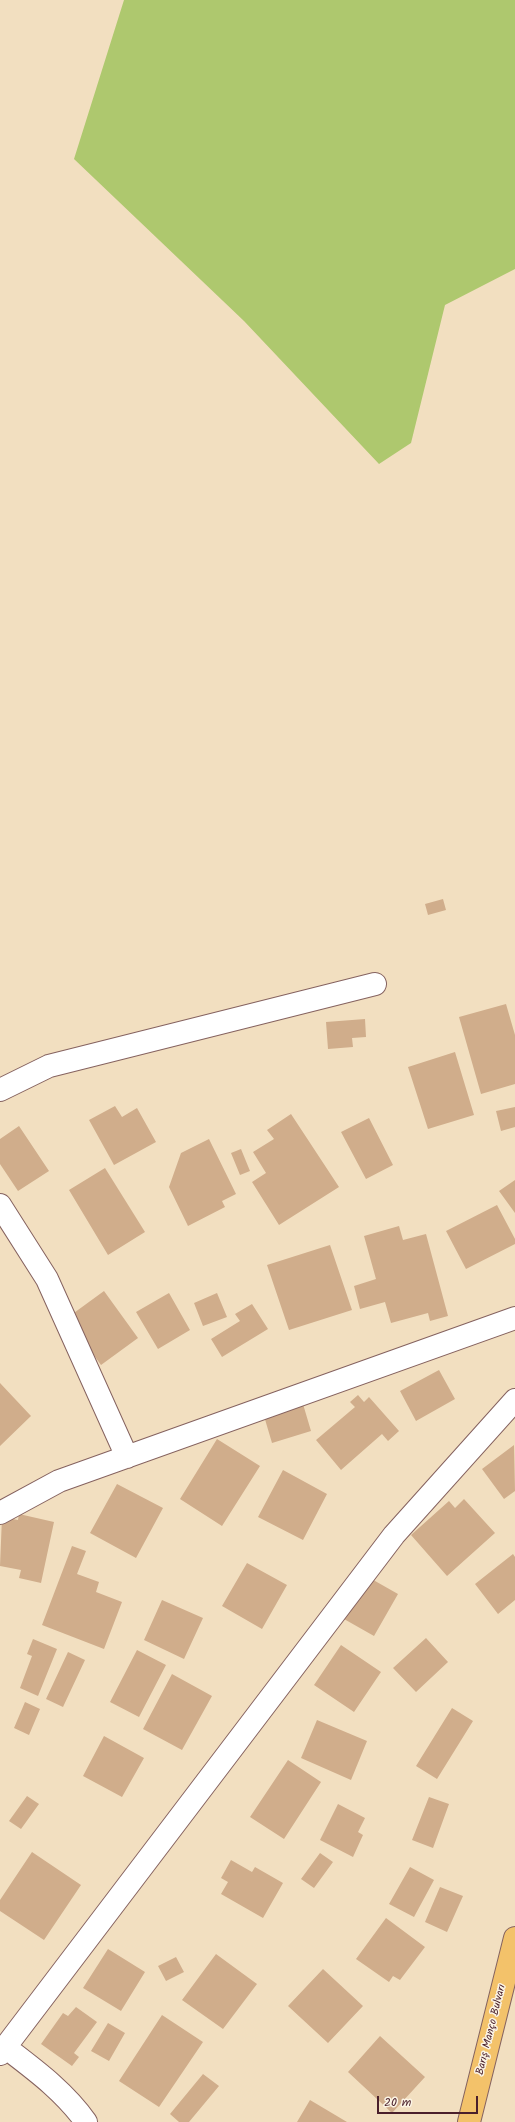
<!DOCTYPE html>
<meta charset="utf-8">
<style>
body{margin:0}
#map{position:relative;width:515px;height:2122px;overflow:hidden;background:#f2dfc0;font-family:Kalam,sans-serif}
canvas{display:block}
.scale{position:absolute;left:377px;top:2096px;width:101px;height:18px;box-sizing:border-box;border:2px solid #4a1f2b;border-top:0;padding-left:5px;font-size:12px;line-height:14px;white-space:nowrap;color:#4a1f2b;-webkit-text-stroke:3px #fcf5e5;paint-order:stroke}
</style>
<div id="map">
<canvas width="515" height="2122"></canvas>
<div class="scale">20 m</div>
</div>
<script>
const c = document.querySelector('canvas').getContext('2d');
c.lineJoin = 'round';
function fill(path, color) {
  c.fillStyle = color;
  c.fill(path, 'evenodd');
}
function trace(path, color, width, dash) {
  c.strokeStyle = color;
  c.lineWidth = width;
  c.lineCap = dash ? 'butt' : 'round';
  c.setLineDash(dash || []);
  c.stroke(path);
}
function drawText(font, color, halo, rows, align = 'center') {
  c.font = font + ' Kalam,sans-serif';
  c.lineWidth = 3;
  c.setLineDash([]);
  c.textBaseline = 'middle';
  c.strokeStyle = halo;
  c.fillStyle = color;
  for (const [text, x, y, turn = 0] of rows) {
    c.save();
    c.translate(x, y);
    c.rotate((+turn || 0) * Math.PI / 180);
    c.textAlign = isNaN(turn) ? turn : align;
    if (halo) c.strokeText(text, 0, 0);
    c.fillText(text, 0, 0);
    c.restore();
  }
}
const green = new Path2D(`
 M124,0H515V269L445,305L411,443L379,464L244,321L74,159Z`);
const building = new Path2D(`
 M443,899L446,910L428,915L425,904Z
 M506,1004L515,1035V1084L481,1094L459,1017Z
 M365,1019L366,1037L352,1038L353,1047L328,1049L326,1022Z
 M455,1052L474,1115L428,1129L408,1067Z
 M115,1106L122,1117L137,1108L156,1142L114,1165L89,1120Z
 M515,1107V1127L501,1131L496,1111Z
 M291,1114L339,1187L279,1225L252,1182L266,1173L253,1152L274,1139L267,1130Z
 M369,1118L393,1165L366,1179L341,1132Z
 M19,1126L49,1171L18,1191L0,1164V1139Z
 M209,1139L236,1194L222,1201L225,1207L188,1226L169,1187L181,1153Z
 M241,1149L250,1171L240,1175L231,1153Z
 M105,1168L145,1232L108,1255L69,1190Z
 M515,1180V1213L499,1191Z
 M497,1205L515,1239V1244L466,1269L446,1231Z
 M399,1226L403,1240L426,1234L448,1316L430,1321L428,1313L391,1323L385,1302L360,1309L354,1286L376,1279L364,1236Z
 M330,1245L352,1310L289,1330L267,1265Z
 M104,1291L138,1338L101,1365L67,1318Z
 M169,1293L190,1330L158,1349L136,1312Z
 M217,1293L227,1317L203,1326L194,1303Z
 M252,1304L268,1329L222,1357L211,1339L240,1321L235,1314Z
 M439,1370L455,1399L416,1421L400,1391Z
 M0,1383L31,1416L0,1446Z
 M358,1395L364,1402L369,1397L399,1431L388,1441L382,1434L341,1470L316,1440L355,1407L350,1402Z
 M303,1404L311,1431L272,1443L264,1416Z
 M217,1439L260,1466L222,1526L180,1499Z
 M514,1445L515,1491L504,1499L482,1469Z
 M283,1470L327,1494L303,1540L258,1517Z
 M117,1484L163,1508L136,1558L90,1533Z
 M464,1499L495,1533L447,1576L411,1535L449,1501L455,1508Z
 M19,1514L54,1522L41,1583L19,1578L21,1570L0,1566L2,1517L18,1520Z
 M72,1546L86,1551L77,1574L99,1582L96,1592L122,1602L104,1649L42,1625Z
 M513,1554L515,1557V1600L498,1614L475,1584Z
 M247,1563L287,1585L262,1629L222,1606Z
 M368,1577L398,1594L374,1636L344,1619Z
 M162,1600L203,1618L184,1659L144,1640Z
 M426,1638L448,1662L416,1692L393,1668Z
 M33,1639L57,1649L38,1696L20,1688L32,1656L27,1654Z
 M341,1645L381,1672L354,1712L314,1685Z
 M137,1650L166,1665L139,1717L110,1702Z
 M68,1652L85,1660L63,1707L46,1699Z
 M172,1674L212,1696L182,1750L143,1729Z
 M25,1702L40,1709L29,1735L14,1728Z
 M452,1708L473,1721L437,1779L416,1766Z
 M317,1720L367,1741L351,1780L301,1758Z
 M104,1736L144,1758L122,1797L83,1776Z
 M288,1760L321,1782L284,1839L250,1817Z
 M27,1796L39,1804L21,1829L9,1821Z
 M429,1797L449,1804L433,1848L412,1840Z
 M338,1804L365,1818L358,1832L363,1835L353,1857L320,1840Z
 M32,1852L81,1885L44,1940L0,1911V1900Z
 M320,1853L333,1862L314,1888L301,1879Z
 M231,1860L252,1872L255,1867L283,1883L263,1918L221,1894L228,1882L221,1878Z
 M410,1867L434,1880L414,1917L389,1904Z
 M440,1887L463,1896L447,1932L425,1922Z
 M386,1918L425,1947L400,1980L393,1976L389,1982L356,1959Z
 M108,1949L145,1972L121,2011L83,1988Z
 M216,1954L257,1984L223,2029L182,2000Z
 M176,1957L184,1972L166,1981L158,1966Z
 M323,1969L363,2006L328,2043L288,2006Z
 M76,2007L97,2022L74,2053L79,2057L72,2066L41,2044L63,2013L68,2016Z
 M162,2015L203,2042L159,2107L119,2081Z
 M108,2023L125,2033L109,2061L91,2051Z
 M380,2036L425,2077L392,2113L348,2072Z
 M203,2074L219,2086L189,2122H179L170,2114Z
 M310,2100L347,2122H297Z`);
const minor = new Path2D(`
 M0,1090L49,1066L375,984
 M0,1205L47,1279L127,1457
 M0,1513L59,1481L515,1318
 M5,2047C35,2070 64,2091 86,2122
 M0,2054L394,1535L515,1400`);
const major = new Path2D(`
 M469,2122L515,1938`);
const streetNames = [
 ["Barış Manço Bulvarı",492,2030,-76]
];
fill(green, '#aec86e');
fill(building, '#d0ad8b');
trace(minor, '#85625f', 24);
trace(major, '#85625f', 24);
trace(minor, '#fff', 22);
trace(major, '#f3c26a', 22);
drawText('11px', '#4a1f2b', '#fcf5e5', streetNames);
</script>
